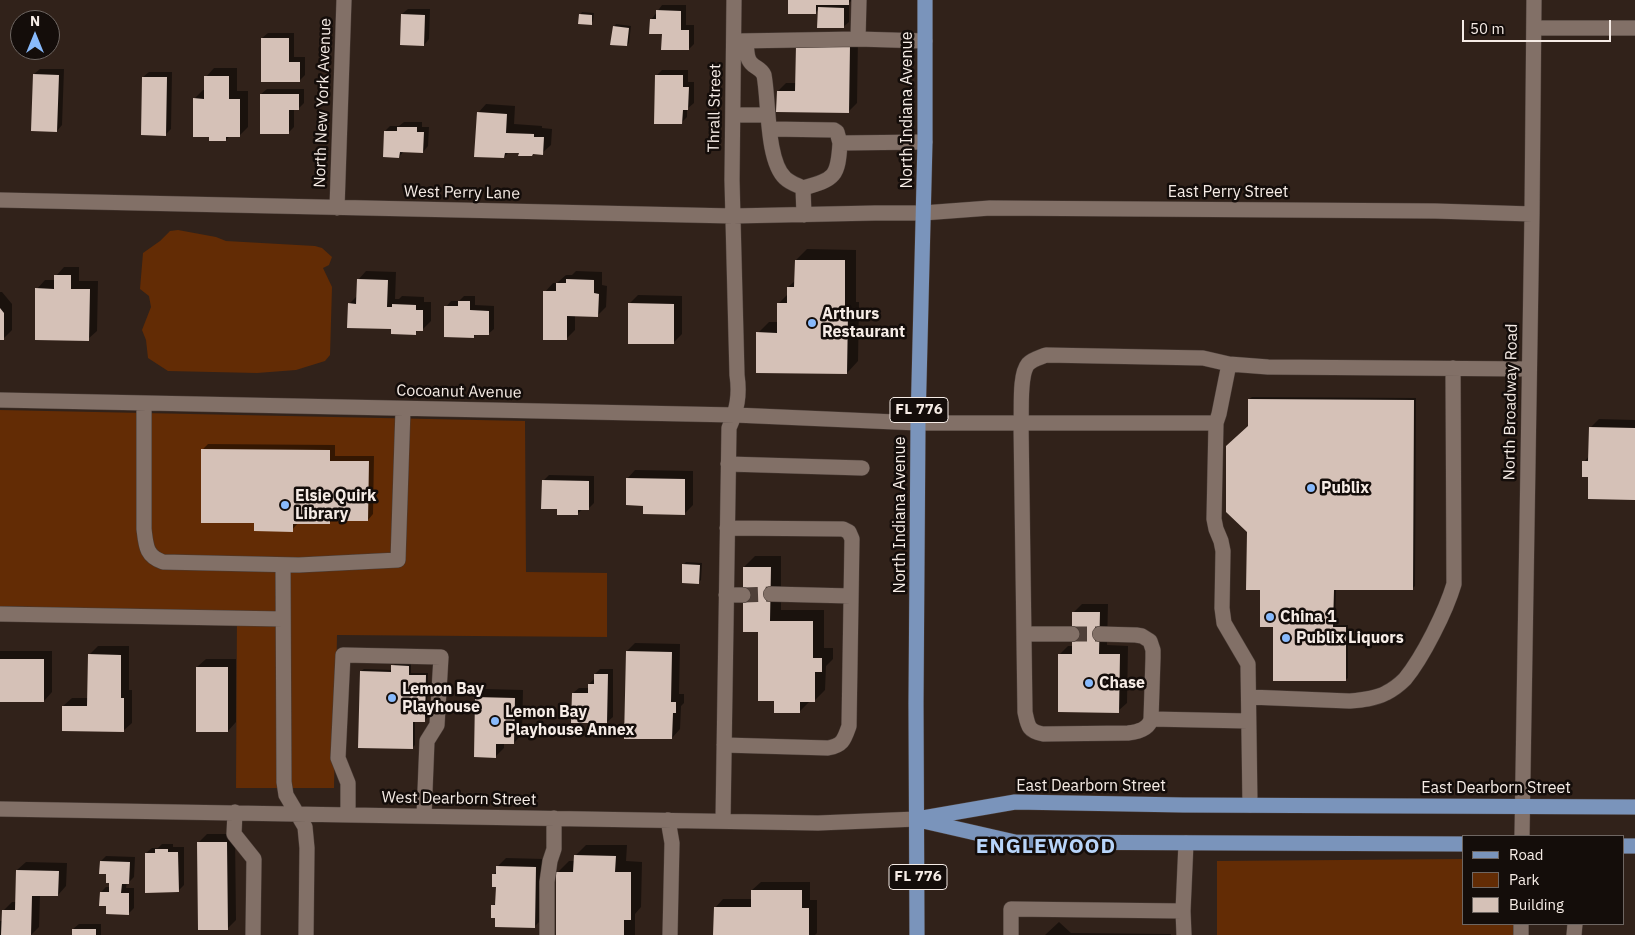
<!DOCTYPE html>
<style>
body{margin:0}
#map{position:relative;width:1635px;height:935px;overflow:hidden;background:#31221a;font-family:"IBM Plex Sans",sans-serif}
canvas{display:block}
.legend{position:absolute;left:1462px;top:835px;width:162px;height:90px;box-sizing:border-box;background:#140d0a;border:1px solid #6e6662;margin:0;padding:6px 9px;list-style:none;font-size:15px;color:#f6ece6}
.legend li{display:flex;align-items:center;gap:10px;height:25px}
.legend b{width:25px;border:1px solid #6e6662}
.north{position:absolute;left:10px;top:10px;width:50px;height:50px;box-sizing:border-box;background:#140d0a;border:1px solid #6e6662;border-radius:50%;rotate:0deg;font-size:14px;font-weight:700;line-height:20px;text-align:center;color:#f6ece6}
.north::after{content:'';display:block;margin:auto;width:18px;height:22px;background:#88bafc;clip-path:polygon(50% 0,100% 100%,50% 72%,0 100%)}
.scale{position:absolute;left:1462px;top:20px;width:149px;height:22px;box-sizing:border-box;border:2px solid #f6ece6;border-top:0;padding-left:6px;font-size:15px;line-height:18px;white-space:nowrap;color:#f6ece6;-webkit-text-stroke:4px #140d0a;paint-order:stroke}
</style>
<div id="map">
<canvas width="1635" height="935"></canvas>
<ul class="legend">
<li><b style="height:6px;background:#7a94bb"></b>Road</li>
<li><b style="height:14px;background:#632c05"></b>Park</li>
<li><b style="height:14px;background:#d5c1b7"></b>Building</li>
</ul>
<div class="north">N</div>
<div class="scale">50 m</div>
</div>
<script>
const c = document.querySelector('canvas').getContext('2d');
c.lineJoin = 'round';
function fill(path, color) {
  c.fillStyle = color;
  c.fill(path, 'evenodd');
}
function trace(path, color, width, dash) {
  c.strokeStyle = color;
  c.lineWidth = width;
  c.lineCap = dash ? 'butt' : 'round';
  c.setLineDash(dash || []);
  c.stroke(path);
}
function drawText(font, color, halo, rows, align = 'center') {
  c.font = font + ' "IBM Plex Sans",sans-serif';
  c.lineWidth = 5;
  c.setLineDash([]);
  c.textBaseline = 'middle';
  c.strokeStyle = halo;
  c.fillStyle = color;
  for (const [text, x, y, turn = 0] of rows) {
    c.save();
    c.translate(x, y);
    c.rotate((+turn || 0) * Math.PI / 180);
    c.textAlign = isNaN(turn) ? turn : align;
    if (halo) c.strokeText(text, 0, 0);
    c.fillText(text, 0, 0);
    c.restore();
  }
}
const green = new Path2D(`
 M178,230L216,237L226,241L315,246L322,248L332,257L329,265L323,268L332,287L330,355L325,361L296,370L257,373L168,371L148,358L146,340L142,330L151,307L149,296L140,289L143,253L160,241L170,231Z
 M0,410L525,421L526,572L607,573V637L337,635L334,788H236L237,613L0,606Z
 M1464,859V924H1520V935H1217V861Z`);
const shadow = new Path2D(`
 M789,0H852L849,3V22L843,27L819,9L815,13Z
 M662,5H686V25H694V44L689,49L663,33L651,20Z
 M408,9H430L429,39L424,45L402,14Z
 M582,12L594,13L593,21L591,24L580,15Z
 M616,24L631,26L629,43L627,45L614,27Z
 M268,33H294V57H305V75L299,81L262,38Z
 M858,37L857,103L848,112L778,91L786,83H797Z
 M214,68H237V91H248V127L239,136H230L226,140L210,135L194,99L203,90H206V77Z
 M40,69H64L62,125L57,131L34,74Z
 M662,70H688V82H694V103L687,109V117L682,122L656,76Z
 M149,72H172L171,129L166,134L143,77Z
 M267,89H304V103L298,109H294V127L288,133L261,94Z
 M486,104L515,106L514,124L542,126V128L552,129L551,145L542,153L509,152L504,157L478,113Z
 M404,122H422V127H429L428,146L423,152L404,151L399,157L385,131L390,126H399Z
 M807,249L856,250V302H859L858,361L847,373L758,333L769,322H778V304L788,294V287L796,280V260Z
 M64,267H79V281H98L97,331L88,339L37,289L45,280H56V276Z
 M366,271L396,272L395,299H399L402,296L424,297V302H431V321L423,329H419L415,333L393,328L349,304L358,295V280Z
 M576,271L602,272V285L607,286L606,307L598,315H575V330L566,339L545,292L553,283H557L566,275H572Z
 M0,292H2L12,304V330L3,339H0Z
 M638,295L682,296V334L673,343L629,304Z
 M464,296H475V305L494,306V329L488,334H476L473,337L446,307L451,301H459Z
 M1252,397L1416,398L1415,586L1412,589L1336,588L1335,625H1348V678L1345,680L1275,625L1262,589L1249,426V399Z
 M1599,419L1635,420V499L1589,476L1584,462L1589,456L1590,428Z
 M208,444L335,445V456H374L373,514L368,520L333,519L329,523H298L292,530L202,450Z
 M635,470L693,471V505L684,514L644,505L627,479Z
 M549,475L594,476V503L588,509H583L577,514L559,508L543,481Z
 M755,556H781V610H824V648H833V659L826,666L825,690L814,701H810L799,712L775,699L744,567Z
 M686,562L702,563L701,580L699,582L683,565Z
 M1082,604H1108L1107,645L1128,646L1127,703L1118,711L1060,654L1068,646H1073L1074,612Z
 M635,643L680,644L679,694H684V703L681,706L680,729L672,738L627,651Z
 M98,646H129V690H132V723L123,731L63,706L72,698H89V655Z
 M0,651H52V692L44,701L0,700Z
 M206,659H236V722L228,731L197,667Z
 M395,664H411V673H428L427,718L425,721H415V745L412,748L361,671L364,669L392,670V666Z
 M600,669H613V717L607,722L573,693L579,688H589V684L595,678V674Z
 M485,689L523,690L522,734L514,743L504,742V748L496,756L476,698Z
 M207,834H235L236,920L227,929L198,843Z
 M162,844H173V847H184V885L178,891L146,853L152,848H158Z
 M586,845H627L626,861L642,862L641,907L635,914V935H557L558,872L569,861H575V856Z
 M106,856L135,857L134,877L129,882H127L126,888H134V908L129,913L108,905L101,892L106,887H110L108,873L101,861Z
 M506,858L544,859L543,918L534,927L496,917L492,906L497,902V886L494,874L497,871V867Z
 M26,862L67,863L66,886L58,895L40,894L39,927L31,935H0V921H3V911L12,902H16L17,870Z
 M761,882H810V900H817V933L815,935H715V908L723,899H752V890Z
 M1059,922L1071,933L1171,934V935H1045Z
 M79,924H101V935H73V929Z`);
const building = new Path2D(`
 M788,0H849V5H816V14H788Z
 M818,7L844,8V28H817Z
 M656,10L681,11V30H689V50H661L662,34H649L650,19H656Z
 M401,14L425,15L424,46L400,45Z
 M579,14L592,15V25L578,24Z
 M613,26L629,28L627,46L610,45Z
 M261,38H289V62H300V82H261Z
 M796,45H850L849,113L776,112L777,91H795Z
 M33,74L59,75L57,132L31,131Z
 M655,75H683V87H689L688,110H683L682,124H654Z
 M204,76H229V99H240V137H226V141H209V137H193V98L204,99Z
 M142,77H167L166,136L141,135Z
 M260,94H299V110H289V134H260Z
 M477,112L507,114L506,133L534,134V137H544L543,155L533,154L532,156H518L519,153H505L504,158L474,157Z
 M397,127H417V132H424L423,153L400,152L399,158L383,157L384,131H397Z
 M795,260H845V313H848L847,374L756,373V332L777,333V303H787V287H794Z
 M54,275H71V289H90L89,341L35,340V288L54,289Z
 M357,279L388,280L387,307H392V304L416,305V310H423V331H416V335L391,334V329L347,328L348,303L356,304Z
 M566,279L594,280V293L599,294L598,317L567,316V340H543V291H556V283H566Z
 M458,301H470V310L489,311V335H474V338L444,337V306H458Z
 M628,303L674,304V344H628Z
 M0,308L4,313V340H0Z
 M1248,399L1414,400L1413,590H1334L1333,627H1346V681H1273V627H1260V590H1246L1247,532L1226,512V446L1248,426Z
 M1589,427L1635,428V500L1588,499V477H1582V461H1588Z
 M201,449L330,450V461H369L368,521H330V524H293V532L254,531V523H201Z
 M626,478L685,479V515L643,514V506L626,505Z
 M542,480L589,481V510H578V515H557V509H541Z
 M682,564L700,565L699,584L682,583Z
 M743,567H771L770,621H813V658H822V672H815V702H800V713H774V701H758V632H743Z
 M1072,612H1100L1099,654H1120L1119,713L1058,712V654H1072Z
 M626,651L672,652L671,702H676V713H673L672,739H624Z
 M88,654L121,655V698H124V732L62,731V706H87Z
 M0,659H44V702H0Z
 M391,665L409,666V675H426L425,722H413V749L358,748L360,671L391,672Z
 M196,667H228V732H196Z
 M594,674H608L607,723H571L572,693H588V684H594Z
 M475,697L515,698L514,744H496V758L474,757Z
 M197,842H227L228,930H198Z
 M155,849H168V852H178L179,892L145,893V853H155Z
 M574,855L616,856L615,872H631V920H624V935H556V872H573Z
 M100,861L130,862L129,884H122L121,893H129V915L106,914V906H99L100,892H109V883H106V874H99Z
 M496,866L536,867L535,928L495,927V918H491V905H495L496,887H492V874H496Z
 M16,870L59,871L58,896H32L31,935H1L2,910H15Z
 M751,890H802V908H809V935H713L714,907H751Z
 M72,929H96V935H72Z`);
const minorTunnel = new Path2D(`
 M743,595L771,594
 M1072,634H1100`);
const minor = new Path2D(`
 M1534,28H1635
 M858,39L859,0
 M738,41L858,39L925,41
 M746,41C747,48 746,58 751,63C755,68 761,68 764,75C769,100 766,160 785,178C790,183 797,185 803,188L804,215
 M733,115H767
 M770,129L834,130L837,132L840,143L925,142
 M803,188C835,179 838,177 840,143
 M0,200L733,216L875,213H923L990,208L1435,211L1532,214
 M337,208L344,0
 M1229,364L1219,414L1216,423L1214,519L1216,529L1221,541L1223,551L1222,608L1224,623L1248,664L1250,805
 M0,400L735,415L918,423H1216
 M144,404V529C146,546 146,556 163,562L299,565L398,560L403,409
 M728,464L862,468
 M283,565L284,782L286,795L305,827L307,848L306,935
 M771,594L851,596
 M726,595H743
 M0,614L283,619
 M1024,634H1072
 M1100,634L1136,635L1142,636L1150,641L1153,650V658L1151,719C1149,729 1137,732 1128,733L1043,734C1028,731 1028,726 1025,712L1021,423C1022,408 1019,375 1028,364C1033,359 1039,358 1046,355L1203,358L1229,364L1268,367L1529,369
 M1249,697L1349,701C1361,700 1375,699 1386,693C1392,690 1400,684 1405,679C1423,657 1446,611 1454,584L1453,368
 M1151,719L1248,721
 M724,745L828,748C843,745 844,740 849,726L852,539L849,532L843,529L727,528
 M0,809L818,823L917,819
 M235,812L234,834L254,859L253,935
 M348,815V783L338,758L343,655L441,657L437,725L427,741L424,816
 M668,820L672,843L670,935
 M723,821L729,428C737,410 740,395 737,375L732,180L734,0
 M1522,836L1532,214L1534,0
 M1183,911L1184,935
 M547,935V882L550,861L554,849V818
 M1011,935V909L1183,911L1186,843
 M1521,935V924
 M1574,935L1575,924`);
const major = new Path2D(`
 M917,819L1015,802L1183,805L1635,807
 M923,821L1015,842L1464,844
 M1624,846H1635
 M917,935L916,703L918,423L925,142V0`);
const markers = [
 [812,323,5,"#88bafc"],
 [1311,488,5,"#88bafc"],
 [285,505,5,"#88bafc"],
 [1270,617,5,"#88bafc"],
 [1286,638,5,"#88bafc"],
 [1089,683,5,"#88bafc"],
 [392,698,5,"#88bafc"],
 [495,721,5,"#88bafc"]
];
const shields = [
 [919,410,58],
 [918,877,58]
];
const shieldNames = [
 ["FL 776",919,410],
 ["FL 776",918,877]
];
const streetNames = [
 ["North New York Avenue",323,103,-88],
 ["Thrall Street",715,108,-89],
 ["North Indiana Avenue",907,110,-90],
 ["East Perry Street",1228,192],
 ["West Perry Lane",462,193,1],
 ["Cocoanut Avenue",459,392,1],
 ["North Broadway Road",1511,402,-89],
 ["North Indiana Avenue",900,515,-90],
 ["East Dearborn Street",1091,786],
 ["East Dearborn Street",1496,788],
 ["West Dearborn Street",459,799,1]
];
const poiNames = [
 ["Arthurs",822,314],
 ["Restaurant",822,332],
 ["Publix",1321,488],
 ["Elsie Quirk",295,496],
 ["Library",295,514],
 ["China 1",1280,617],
 ["Publix Liquors",1296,638],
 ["Chase",1099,683],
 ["Lemon Bay",402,689],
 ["Playhouse",402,707],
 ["Lemon Bay",505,712],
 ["Playhouse Annex",505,730]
];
const districtNames = [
 ["ENGLEWOOD",1046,847]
];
fill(green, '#632c05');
fill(shadow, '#0007');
fill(building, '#d5c1b7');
trace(minorTunnel, '#4f4039', 15, [15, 8]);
trace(minor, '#493c36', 16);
trace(major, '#493c36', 16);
trace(minor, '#827067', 15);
trace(major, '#7a94bb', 15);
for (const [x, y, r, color] of markers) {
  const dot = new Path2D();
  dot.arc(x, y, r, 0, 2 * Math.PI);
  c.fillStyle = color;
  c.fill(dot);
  trace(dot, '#140d0a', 2);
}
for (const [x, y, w] of shields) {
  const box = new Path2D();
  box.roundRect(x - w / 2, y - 12.5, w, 25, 4);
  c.fillStyle = '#140d0a';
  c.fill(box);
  trace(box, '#f6ece6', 1);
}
drawText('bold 15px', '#f6ece6', null, shieldNames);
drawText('16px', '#f6ece6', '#140d0a', streetNames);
drawText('bold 16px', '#f6ece6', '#140d0a', poiNames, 'left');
c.letterSpacing = '1px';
drawText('bold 21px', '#b8d5fa', '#140d0a', districtNames);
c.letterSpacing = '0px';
</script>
